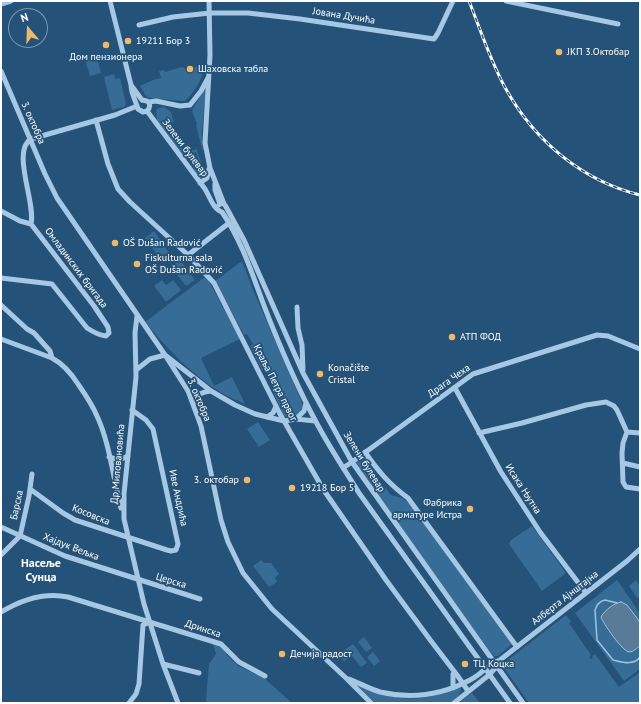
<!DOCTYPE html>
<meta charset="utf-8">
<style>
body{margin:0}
#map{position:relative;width:641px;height:704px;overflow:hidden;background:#245278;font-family:"PT Sans",sans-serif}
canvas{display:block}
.frame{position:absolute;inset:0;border:2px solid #fff;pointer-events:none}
.north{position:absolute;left:8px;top:8px;width:40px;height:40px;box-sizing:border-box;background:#245278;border:1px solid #7c97ae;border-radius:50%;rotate:341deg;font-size:11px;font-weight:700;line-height:16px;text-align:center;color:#fff}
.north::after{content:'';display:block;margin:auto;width:14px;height:18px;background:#eeb96a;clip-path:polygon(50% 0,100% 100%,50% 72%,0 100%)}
</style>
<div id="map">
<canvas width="641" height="704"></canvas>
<div class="frame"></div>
<div class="north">N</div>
</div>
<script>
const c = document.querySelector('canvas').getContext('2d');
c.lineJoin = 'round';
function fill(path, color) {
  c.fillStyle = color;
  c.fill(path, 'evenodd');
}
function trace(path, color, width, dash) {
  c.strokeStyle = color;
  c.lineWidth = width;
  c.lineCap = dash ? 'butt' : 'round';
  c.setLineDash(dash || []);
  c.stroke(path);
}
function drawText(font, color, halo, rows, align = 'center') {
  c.font = font + ' "PT Sans",sans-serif';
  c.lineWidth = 3.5;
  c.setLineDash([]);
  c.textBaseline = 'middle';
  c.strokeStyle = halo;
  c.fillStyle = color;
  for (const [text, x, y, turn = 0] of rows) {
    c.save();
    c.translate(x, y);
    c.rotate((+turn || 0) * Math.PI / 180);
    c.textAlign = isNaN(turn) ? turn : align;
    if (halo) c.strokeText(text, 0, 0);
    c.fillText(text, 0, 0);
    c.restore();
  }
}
const green = new Path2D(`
 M97,57L101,73L90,76L85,60Z
 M204,64C205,76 194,93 185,101H181L150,98L146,96L140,86L153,80L161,78L159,71L164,70L165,72L182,67L188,70Z
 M114,74L115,79L120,78L126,104L124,107L112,110L104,77Z
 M206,87L202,133L203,153L196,125L197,124L194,116L192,110Z
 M164,107L171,112L174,122L169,124L171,134L173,133L176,143H179C181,149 186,152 188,158L186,160L157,120L156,110L159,108Z
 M197,149C198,154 199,158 201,162C204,171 208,170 205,180C198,178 195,172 193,166L198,164L197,160L193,161L198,159L196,152L191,154L190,151Z
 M154,231L172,257L163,263L145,238Z
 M180,260L195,280L186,286L171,267Z
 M242,261L253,290L303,405C300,414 294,420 284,416L274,394L276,392L265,369L262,370L250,346L253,344L247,334L244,335L215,281Z
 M205,277L210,283L240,339L201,358L214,386L232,377L245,404C236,400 226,396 217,390C189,372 166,347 145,322Z
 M162,280L166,285L173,280L181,290L166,302L154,286Z
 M258,422L270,440L259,447L247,429Z
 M365,457L370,460L371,464L368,466L391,495L402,498L410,504L512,644L498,656H494L491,653L359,471L356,462Z
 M532,526L566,573L542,591L509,544L511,540Z
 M261,560L264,563H271L279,574L275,578L277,582L269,587L253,566Z
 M617,580L640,613V669L624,681L575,613Z
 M636,580L640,586V596L637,598L629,586Z
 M566,615L571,621L569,623L591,655L589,657L591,659L593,658L592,656L595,654L619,687L640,672V703H529L504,668V663Z
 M364,637L372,648L366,652L358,642Z
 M212,641L223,647L227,655L238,666L264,678L292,703H207L206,700L209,664L216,654Z
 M353,644L367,663L361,667L352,656L344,661L339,654Z
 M373,652L380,661L374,666L367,657Z
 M357,685C367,689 378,694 389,696C413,702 437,697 460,687L461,690L459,695L451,703H374Z
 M472,693L480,703H459Z`);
const water = new Path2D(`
 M621,602L627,605L640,622V646C637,648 633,652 629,652C622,651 603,623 601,617C605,610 614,603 621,602Z`);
const stream = new Path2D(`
 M617,603L605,600C600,601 597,604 595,610L597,640L613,660C622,662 634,666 640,657`);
const minor = new Path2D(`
 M110,1L131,85C131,94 136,101 138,109L143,112L147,111
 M209,1L210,55L205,143L210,168L224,204
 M506,1L618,24
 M1,4L11,1
 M139,25L173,17L210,13H248L300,19L434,39L438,33L453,1
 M1,71L45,174L57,198L165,355L188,391L201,426L221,520L228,542L243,573L272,609L346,678L371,703
 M131,85L142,100
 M142,100L147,101C151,104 150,108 147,111
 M149,102L156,101L180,106L190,105L201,91L208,78
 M147,111L205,189C210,197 213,209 222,212C246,247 256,288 272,326C285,358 299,390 315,420C328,445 344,469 359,493L510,703
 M96,120L108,164L118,189L130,202L188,255L214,283L280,414L323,489L386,580L431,641L457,675L468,691
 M200,183L207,178L209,169
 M215,184V190L220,204
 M219,205L222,203L225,205L244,240L303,373L352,462L523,703
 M1,211L20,221L31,224L94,306L108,327L109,333L106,336C98,335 93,332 87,328L52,284L1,278
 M31,224C36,203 11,151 31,139L115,115L137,106
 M188,255L229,223
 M1,305L27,329L34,333L50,351L52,358C63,364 71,373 78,384C85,394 92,404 97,416C110,444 113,478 121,508
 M297,307L298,328L302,345L303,370
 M137,316L135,333L136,377L124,494V519L144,604L163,664L178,703
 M1,339L52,358
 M136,370L150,359L165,355L211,391L235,405L255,414L284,421L296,419L315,421
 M455,388L501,472L540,532L586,593
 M193,403C197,394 202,392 211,391
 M267,417L273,413L276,406
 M296,419L304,411L306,403
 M627,432L640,433
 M479,433L522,423L586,405L606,402L614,406L617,410L627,432L623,443L622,453L623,482L626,487L640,489
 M365,452C378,471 389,484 408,498L517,647
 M109,457L119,460L128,456
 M623,463L640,467
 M343,468L352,462L473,374L597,335L608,336L640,349
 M30,489L63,513L75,520L167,550L171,551L176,550L178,544L153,429L146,420L132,410
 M1,527L65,556L200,599
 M1,555L20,536L29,496L32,474
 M1,612C21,600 45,592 68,597L221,644L239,662L265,676
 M163,664L199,673
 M453,674V688
 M349,679C359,683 370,689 380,692C411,699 442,695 470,680C481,675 488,664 500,660L627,561L640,549
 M129,703L136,694L139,684L143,625L150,622
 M454,703L489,675L498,665`);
const rail = new Path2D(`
 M469,1C481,31 491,63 507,91C536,142 583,181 640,195`);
const markers = [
 [128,41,4,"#eeb96a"],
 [106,45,4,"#eeb96a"],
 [559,52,4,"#eeb96a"],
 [190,69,4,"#eeb96a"],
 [115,243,4,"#eeb96a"],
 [137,264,4,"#eeb96a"],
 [452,337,4,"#eeb96a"],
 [320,374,4,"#eeb96a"],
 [247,480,4,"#eeb96a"],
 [292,488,4,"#eeb96a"],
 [470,509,4,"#eeb96a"],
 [282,654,4,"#eeb96a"],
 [465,664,4,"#eeb96a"]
];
const streetNames = [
 ["Јована Дучића",344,16,9],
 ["3. октобра",33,123,66],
 ["Зелени булевар",185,148,53],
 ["Омладинских бригада",76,268,53],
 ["Драга Чеха",449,381,-35],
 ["Краља Петра првог",275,383,63],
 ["3. октобра",199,400,67],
 ["Зелени булевар",364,462,58],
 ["Др Миловановића",118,464,-85],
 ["Исака Њутна",523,489,57],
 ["Иве Андрића",178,498,78],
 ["Барска",17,505,-78],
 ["Косовска",91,515,22],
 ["Хајдук Вељка",71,547,21],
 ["Церска",171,581,17],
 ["Алберта Ајнштајна",565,598,-38],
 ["Дринска",203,629,18]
];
const poiNames = [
 ["19211 Бор 3",136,41],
 ["ЈКП 3.Октобар",567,52],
 ["Дом пензионера",106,57,"center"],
 ["Шаховска табла",198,69],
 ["OŠ Dušan Radović",123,243],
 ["Fiskulturna sala",145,258],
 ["OŠ Dušan Radović",145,270],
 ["АТП ФОД",460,337],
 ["Konačište",328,368],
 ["Cristal",328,380],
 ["3. октобар",239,480,"right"],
 ["19218 Бор 5",300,488],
 ["Фабрика",462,503,"right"],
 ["арматуре Истра",462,515,"right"],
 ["Дечија радост",290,654],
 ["ТЦ Коцка",473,664]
];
const quarterNames = [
 ["Насеље",41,564],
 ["Сунца",41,578]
];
fill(green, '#376c96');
fill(water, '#5a7b97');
trace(water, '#9ac4e4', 1);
trace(stream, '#9ac4e4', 1.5);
trace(minor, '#a6c8e4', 5);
trace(rail, '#fff', 3);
trace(rail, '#245278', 1.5, [4.5]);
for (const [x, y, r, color] of markers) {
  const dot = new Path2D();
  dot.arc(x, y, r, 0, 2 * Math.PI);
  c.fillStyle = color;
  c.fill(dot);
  trace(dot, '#245278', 1.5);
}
drawText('10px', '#fff', '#245278', streetNames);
drawText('10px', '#fff', '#245278', poiNames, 'left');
drawText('bold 12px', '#fff', '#245278', quarterNames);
</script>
